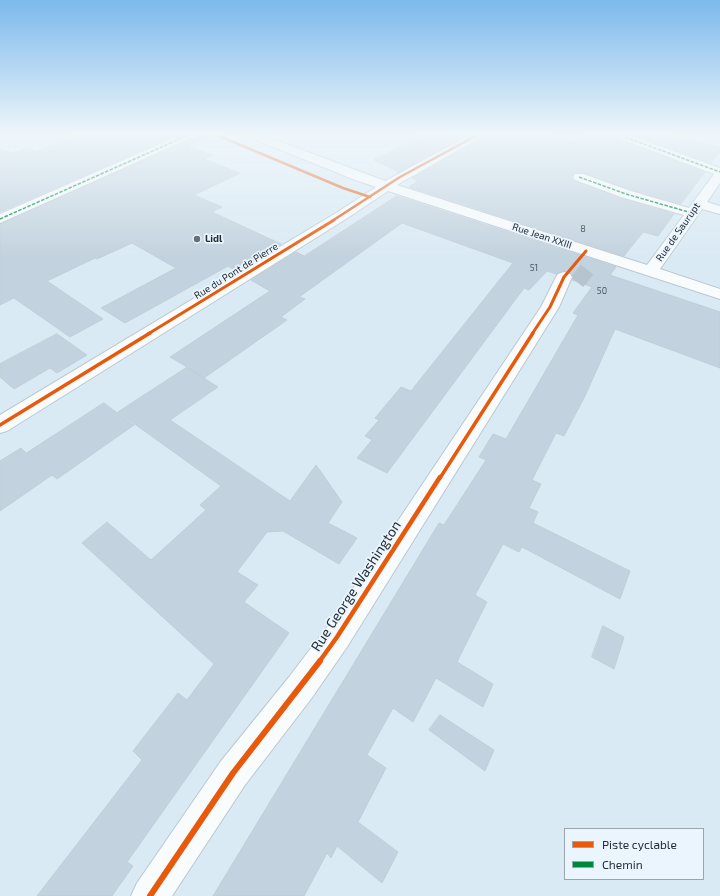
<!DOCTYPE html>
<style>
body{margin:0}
#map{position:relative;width:720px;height:896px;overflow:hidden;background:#daeaf4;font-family:"Exo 2",sans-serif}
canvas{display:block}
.legend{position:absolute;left:564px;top:828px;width:140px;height:52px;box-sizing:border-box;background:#ebf5fe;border:1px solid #9ba5ae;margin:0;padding:5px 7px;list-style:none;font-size:12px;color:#242e36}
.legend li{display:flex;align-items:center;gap:8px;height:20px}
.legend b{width:20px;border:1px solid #9ba5ae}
</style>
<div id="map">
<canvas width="720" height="896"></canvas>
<ul class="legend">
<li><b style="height:5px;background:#e8590c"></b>Piste cyclable</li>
<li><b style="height:5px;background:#00873e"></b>Chemin</li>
</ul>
</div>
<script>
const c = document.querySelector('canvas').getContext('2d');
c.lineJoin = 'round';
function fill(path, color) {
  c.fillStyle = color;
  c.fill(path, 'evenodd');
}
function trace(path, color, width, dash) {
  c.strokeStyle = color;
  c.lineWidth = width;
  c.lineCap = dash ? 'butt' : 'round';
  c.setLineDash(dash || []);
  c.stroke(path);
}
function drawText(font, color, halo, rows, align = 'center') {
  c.font = font + ' "Exo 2",sans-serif';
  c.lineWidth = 3.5;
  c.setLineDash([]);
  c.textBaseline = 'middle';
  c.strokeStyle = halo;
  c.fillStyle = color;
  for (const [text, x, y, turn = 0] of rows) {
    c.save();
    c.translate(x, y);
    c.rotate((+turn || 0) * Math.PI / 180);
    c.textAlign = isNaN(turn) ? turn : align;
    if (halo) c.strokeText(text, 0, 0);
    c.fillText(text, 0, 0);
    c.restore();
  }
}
const building = new Path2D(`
 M84,133H182L0,212V149L12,153L26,148L36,151Z
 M195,133H217L187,146L213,155L204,159L240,173L194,195L222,207L212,212L281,244L236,271L228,266L125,323L101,308L176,268L132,243L97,259L95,258L47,281L103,319L70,337L14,298L0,305V224L194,138L196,135Z
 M427,133H471L399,172L374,160Z
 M487,133H542L577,143L592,133H625L618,137L620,140L705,172L681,204L631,190L584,173H574L572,178L574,181L620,198L674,214L658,236L643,232L624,256L409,187L418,181L412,178L486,136Z
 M626,133H658L720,147V151L711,163Z
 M397,196L616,267L610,275L720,312V368L615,329L585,396L564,436L556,433L532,480L541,484L529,508L538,512L533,523L630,571L620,599L522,547L519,552L503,544L475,595L487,602L457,662L493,684L483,707L436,678L413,722L393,708L367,755L386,768L358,822L398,852L382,883L337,846L331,858L327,853L304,896H213L439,523L444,525L486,460L479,457L493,434L506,439L578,315L573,313L592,287L572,280L573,276L571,273L564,271L556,274L547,271L529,290L524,288L387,473L357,458L372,440L365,436L379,420L375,418L401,387L411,391L513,263L402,223L299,297L305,299L281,317L287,320L204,378L188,368L218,387L170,420L290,501L316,465L342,502L328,523L357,538L339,564L283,531L267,532L237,572L258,585L244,602L289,633L127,862L133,866L112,896H37L142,760L133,751L178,693L187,700L214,664L82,543L107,522L151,560L206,510L200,505L221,486L118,412L187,367L170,357L270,291L251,280L296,252L304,256Z
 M57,334L87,355L57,373L50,368L14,389L0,377V364Z
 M104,403L134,425L57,479L52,475L0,511V461L21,448L26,453Z
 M603,626L624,637L614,669L592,657Z
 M440,715L494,750L485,771L429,730Z`);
const streetTunnel = new Path2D(`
 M577,282L590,266`);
const street = new Path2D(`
 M185,133H193L195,135L193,137L0,223V214Z
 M243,133H257L385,181L473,133H486L485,135L397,185L647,265L684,215L621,197L575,180L573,177L575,174H583L631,191L689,208L714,174L621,139L619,137L625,134L629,135L720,168V183L707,202L720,206V214L702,209L660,269L720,289V299L388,191L346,219L7,431L0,433V415L336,213L376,187L355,180L244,135Z
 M564,272L570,274L572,277L559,307L347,647L311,699L245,785L172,896H131L137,883L221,761L289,677L327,627L541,307L556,277L558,274Z`);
const quiet = new Path2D(`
 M625,137L720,172
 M579,177L626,194L692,213
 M0,219L193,133`);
const cyclewayFar4 = new Path2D(`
 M212,133L343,188L370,197
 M332,221L400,177L481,133`);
const cyclewayFar3 = new Path2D(`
 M148,334L334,220
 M532,334L550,307L564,277L586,251`);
const cyclewayFar2 = new Path2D(`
 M0,425L150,333
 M440,478L533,333`);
const cyclewayFar1 = new Path2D(`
 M319,662L337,637L440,477`);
const cycleway = new Path2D(`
 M150,896L233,773L320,661`);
const markers = [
 [197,239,4,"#647078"]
];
const farNumbernames = [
 ["8",583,229],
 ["51",534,268],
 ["50",602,291]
];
const farStreetnames = [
 ["Rue de Saurupt",678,232,-55],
 ["Rue Jean XXIII",542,236,18],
 ["Rue du Pont de Pierre",236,271,-32]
];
const farPoinames = [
 ["Lidl",205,239]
];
const nearStreetnames = [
 ["Rue George Washington",356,586,-57]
];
fill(building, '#c2d2de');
trace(building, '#c2cdd6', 1);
trace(streetTunnel, '#b6c4ce', 16, [16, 8]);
trace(street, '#bbc7d0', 2);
fill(street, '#f9fcfd');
trace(quiet, '#00873e', 1.5, [3.5, 1.5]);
trace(cyclewayFar4, '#e8590c', 2.5);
trace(cyclewayFar3, '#e8590c', 3);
trace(cyclewayFar2, '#e8590c', 3.5);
trace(cyclewayFar1, '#e8590c', 4.5);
trace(cycleway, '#e8590c', 6);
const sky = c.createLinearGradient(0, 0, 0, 258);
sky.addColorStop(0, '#7cb9ec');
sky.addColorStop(0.52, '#eef6fa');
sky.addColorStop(1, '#eef6fa00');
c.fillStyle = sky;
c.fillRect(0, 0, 720, 258);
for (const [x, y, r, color] of markers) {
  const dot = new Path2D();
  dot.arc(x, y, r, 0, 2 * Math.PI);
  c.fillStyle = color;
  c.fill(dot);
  trace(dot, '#ebf5fe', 1.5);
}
drawText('9px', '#4e5a63', null, farNumbernames);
drawText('10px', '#242e36', '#ebf5fe', farStreetnames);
drawText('bold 10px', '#242e36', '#ebf5fe', farPoinames, 'left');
drawText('14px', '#242e36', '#ebf5fe', nearStreetnames);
</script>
